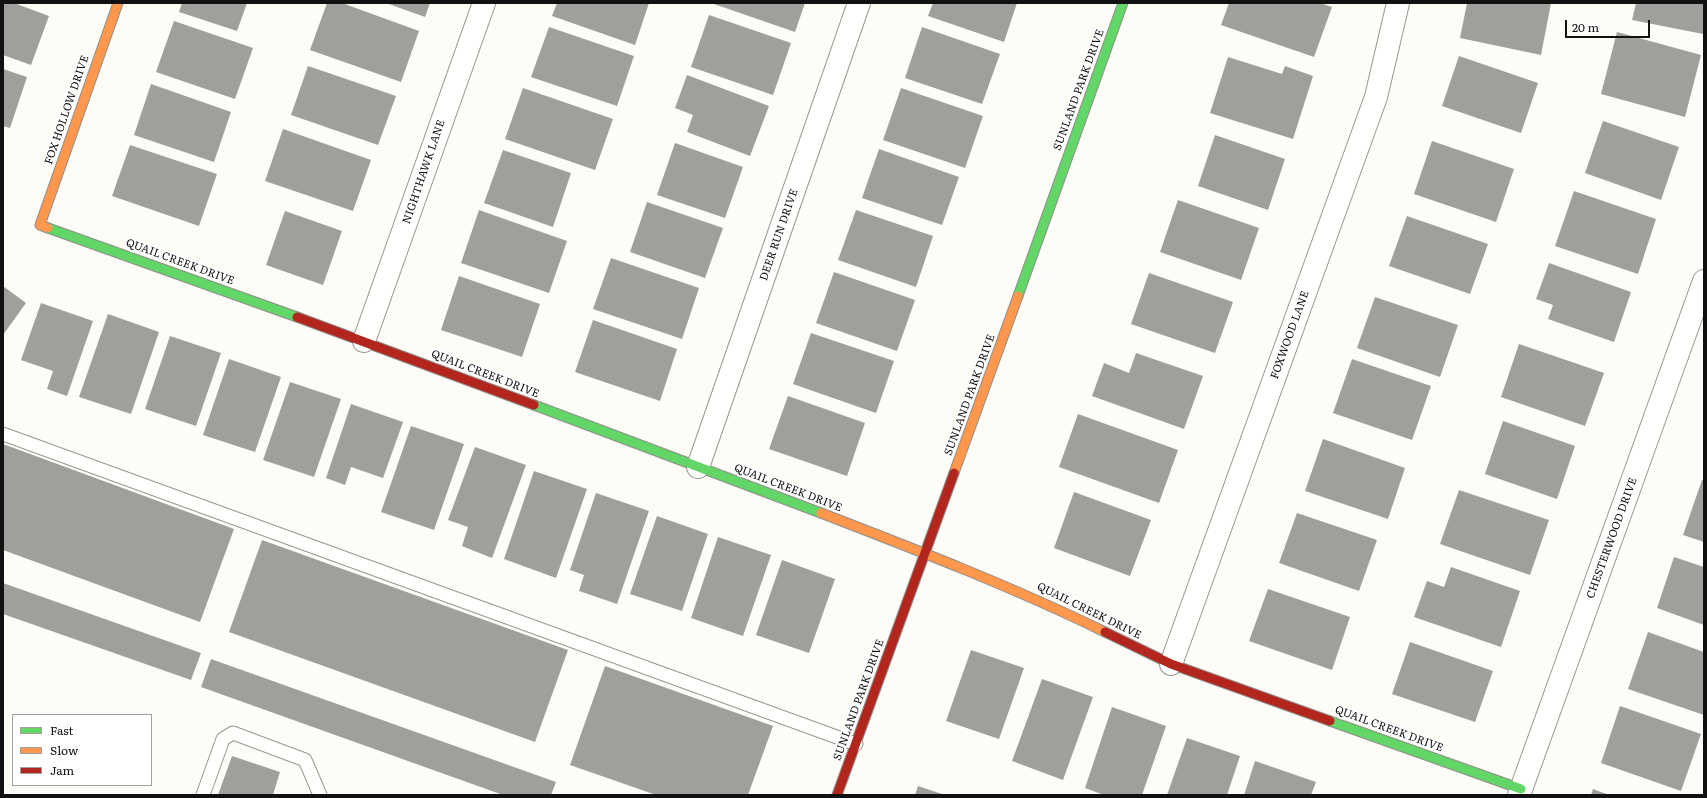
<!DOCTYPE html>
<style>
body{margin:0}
#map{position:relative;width:1707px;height:798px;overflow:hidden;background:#fdfcf7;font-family:Literata,serif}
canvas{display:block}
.frame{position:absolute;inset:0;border:4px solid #111;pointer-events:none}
.legend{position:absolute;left:12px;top:714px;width:140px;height:72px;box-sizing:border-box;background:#fff;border:1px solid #a0a0a0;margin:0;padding:5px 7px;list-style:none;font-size:12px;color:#111}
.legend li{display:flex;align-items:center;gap:8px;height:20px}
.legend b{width:20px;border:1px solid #a0a0a0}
.scale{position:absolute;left:1565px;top:20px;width:85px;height:18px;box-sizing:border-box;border:2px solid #111;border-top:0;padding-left:5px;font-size:12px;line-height:14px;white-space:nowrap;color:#111;-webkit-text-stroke:3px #fff;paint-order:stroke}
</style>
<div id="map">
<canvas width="1707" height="798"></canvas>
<div class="frame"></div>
<ul class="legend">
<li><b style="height:5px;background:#63d668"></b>Fast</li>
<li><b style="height:5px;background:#ff974d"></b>Slow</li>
<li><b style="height:5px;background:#b3261e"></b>Jam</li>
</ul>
<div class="scale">20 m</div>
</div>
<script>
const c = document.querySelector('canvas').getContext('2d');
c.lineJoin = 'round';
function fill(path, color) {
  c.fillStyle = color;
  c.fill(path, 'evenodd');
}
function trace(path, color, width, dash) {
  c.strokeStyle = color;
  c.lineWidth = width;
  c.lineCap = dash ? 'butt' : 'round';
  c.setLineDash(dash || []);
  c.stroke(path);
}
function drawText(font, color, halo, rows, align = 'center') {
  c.font = font + ' Literata,serif';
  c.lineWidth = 4;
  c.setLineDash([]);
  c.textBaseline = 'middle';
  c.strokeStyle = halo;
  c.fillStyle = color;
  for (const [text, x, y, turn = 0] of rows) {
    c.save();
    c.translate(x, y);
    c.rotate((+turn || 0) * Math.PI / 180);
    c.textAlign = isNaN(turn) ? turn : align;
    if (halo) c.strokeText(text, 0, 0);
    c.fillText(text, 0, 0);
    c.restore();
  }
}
const building = new Path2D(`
 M3,3H14L49,16L31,65L3,55Z
 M182,3H247L237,31L179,12Z
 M327,3H342L419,31L401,82L310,50Z
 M386,3H430L425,17Z
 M557,3H649L635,45L552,16Z
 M711,3H805L795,32Z
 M933,3H1017L1004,42L928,16Z
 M1229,3H1320L1332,7L1314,57L1221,25Z
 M1467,3H1551L1541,55L1460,38Z
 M1636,3H1704L1703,34L1632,20Z
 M709,15L791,43L773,95L691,67Z
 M174,21L253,48L235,99L156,72Z
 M549,27L634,56L617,106L531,77Z
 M922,27L1000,54L982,104L905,78Z
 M1617,32L1701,55L1685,117L1601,94Z
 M1459,56L1538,83L1521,133L1442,106Z
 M1228,57L1282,74L1285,66L1313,76L1293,139L1210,113Z
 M308,66L396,96L378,145L291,115Z
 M3,69L27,77L10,128L3,126Z
 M687,75L769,106L750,156L687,132L693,115L675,108Z
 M151,84L231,112L214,162L134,135Z
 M523,88L613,119L595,170L505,139Z
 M901,88L983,116L965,168L883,140Z
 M1603,121L1679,147L1661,200L1585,173Z
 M283,129L371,160L353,211L265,181Z
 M1215,135L1285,159L1268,210L1198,186Z
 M1432,141L1514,169L1496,222L1414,194Z
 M675,143L743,167L725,218L657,195Z
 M130,145L217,174L199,226L112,196Z
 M879,149L959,177L942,225L862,198Z
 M503,150L571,173L553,227L484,203Z
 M1574,191L1656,219L1638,274L1555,246Z
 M1178,200L1259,228L1241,280L1160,252Z
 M647,202L723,228L705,278L630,252Z
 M479,210L567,241L549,293L461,263Z
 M856,210L933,236L916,287L838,260Z
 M285,211L342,231L323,285L266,265Z
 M1407,216L1488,244L1470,294L1389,266Z
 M611,258L699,288L682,339L593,309Z
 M1549,263L1631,292L1614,342L1548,319L1553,305L1536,299Z
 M834,272L915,300L897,351L816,323Z
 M1149,273L1233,302L1215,353L1131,324Z
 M459,276L540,304L522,357L441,330Z
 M3,286L26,303L3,335Z
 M1375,297L1458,325L1440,377L1357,348Z
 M41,303L93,321L67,396L47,389L53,371L21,360Z
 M108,314L159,332L131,414L79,397Z
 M593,320L677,349L660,401L575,372Z
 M811,333L894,361L876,413L793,384Z
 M170,336L221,353L196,426L145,409Z
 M1519,344L1604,373L1585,426L1501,397Z
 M1136,353L1203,376L1184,429L1092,396L1104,363L1129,373Z
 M229,359L281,377L255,452L203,435Z
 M1352,359L1431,386L1412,440L1333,413Z
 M290,382L341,399L314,477L263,460Z
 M788,396L865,423L847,476L769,449Z
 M351,404L403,422L383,478L351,467L345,485L326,478Z
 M1078,414L1178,450L1159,503L1059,467Z
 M1503,421L1575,446L1557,499L1485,474Z
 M411,426L464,444L434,530L381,512Z
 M1323,439L1405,468L1388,519L1305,491Z
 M3,444L234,529L200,622L3,550Z
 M475,447L526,465L492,558L462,546L468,527L448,520Z
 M534,471L587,489L556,578L504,559Z
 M1702,480L1704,481V542L1683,535Z
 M1459,490L1549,520L1530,575L1440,544Z
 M1074,492L1151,520L1130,576L1054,548Z
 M596,493L649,511L617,604L579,591L584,575L570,570Z
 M1297,513L1377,540L1359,591L1279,563Z
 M657,516L708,534L682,611L630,594Z
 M718,537L771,555L743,636L691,618Z
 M262,540L568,650L535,742L229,632Z
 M1674,557L1704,567V625L1657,608Z
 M782,560L835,579L809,653L756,635Z
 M1451,567L1520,591L1501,647L1414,617L1427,581L1444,587Z
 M3,583L201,653L191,680L3,614Z
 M1268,589L1350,617L1332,670L1249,641Z
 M1648,632L1704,652V715L1628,689Z
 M1410,642L1493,671L1475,722L1392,694Z
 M971,650L1024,668L999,739L946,721Z
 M211,659L556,782L551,795H503L201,687Z
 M605,666L773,726L748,795H656L570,765Z
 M1042,679L1093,697L1063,780L1012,761Z
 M1620,706L1701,734L1681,791L1601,763Z
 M1112,707L1166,726L1142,795H1104L1085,788Z
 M1187,738L1240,756L1227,795H1167Z
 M232,756L280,772L273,795H218Z
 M1255,761L1316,782L1311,795H1244Z
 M918,786L945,795H915Z
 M1593,789L1609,795H1591Z`);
const lane = new Path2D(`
 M3,434L856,744
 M203,795L223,739L233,733L305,760L320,795`);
const street = new Path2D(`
 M364,341L484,3
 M698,467L859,3
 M1171,664L1376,97L1398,3
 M1519,795L1704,281`);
const fast = new Path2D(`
 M48,228L297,317
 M1018,296L1123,3
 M534,405L821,513
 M1330,721L1521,789`);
const slow = new Path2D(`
 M48,228L40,225L118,3
 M954,473L1018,296
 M821,513C917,550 1013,587 1105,632`);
const jam = new Path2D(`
 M297,317L534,405
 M1105,632L1171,664L1330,721
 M837,795L954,473`);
const streetNames = [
 ["SUNLAND PARK DRIVE",1079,90,-70],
 ["FOX HOLLOW DRIVE",67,110,-71],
 ["NIGHTHAWK LANE",424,172,-71],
 ["DEER RUN DRIVE",779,235,-71],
 ["QUAIL CREEK DRIVE",180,262,20],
 ["FOXWOOD LANE",1290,335,-70],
 ["QUAIL CREEK DRIVE",485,374,21],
 ["SUNLAND PARK DRIVE",970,395,-70],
 ["QUAIL CREEK DRIVE",788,488,21],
 ["CHESTERWOOD DRIVE",1612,538,-70],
 ["QUAIL CREEK DRIVE",1089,611,26],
 ["SUNLAND PARK DRIVE",859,700,-70],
 ["QUAIL CREEK DRIVE",1389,729,20]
];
fill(building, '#a19f9c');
trace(lane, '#979795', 15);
trace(street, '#979795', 24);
trace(fast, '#8e8d8b', 11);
trace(slow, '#8e8d8b', 11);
trace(jam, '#8e8d8b', 11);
trace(lane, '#fffffe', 13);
trace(street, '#fffffe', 22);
trace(fast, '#63d668', 9);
trace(slow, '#ff974d', 9);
trace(jam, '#b3261e', 9);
drawText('11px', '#111', '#fff', streetNames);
</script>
